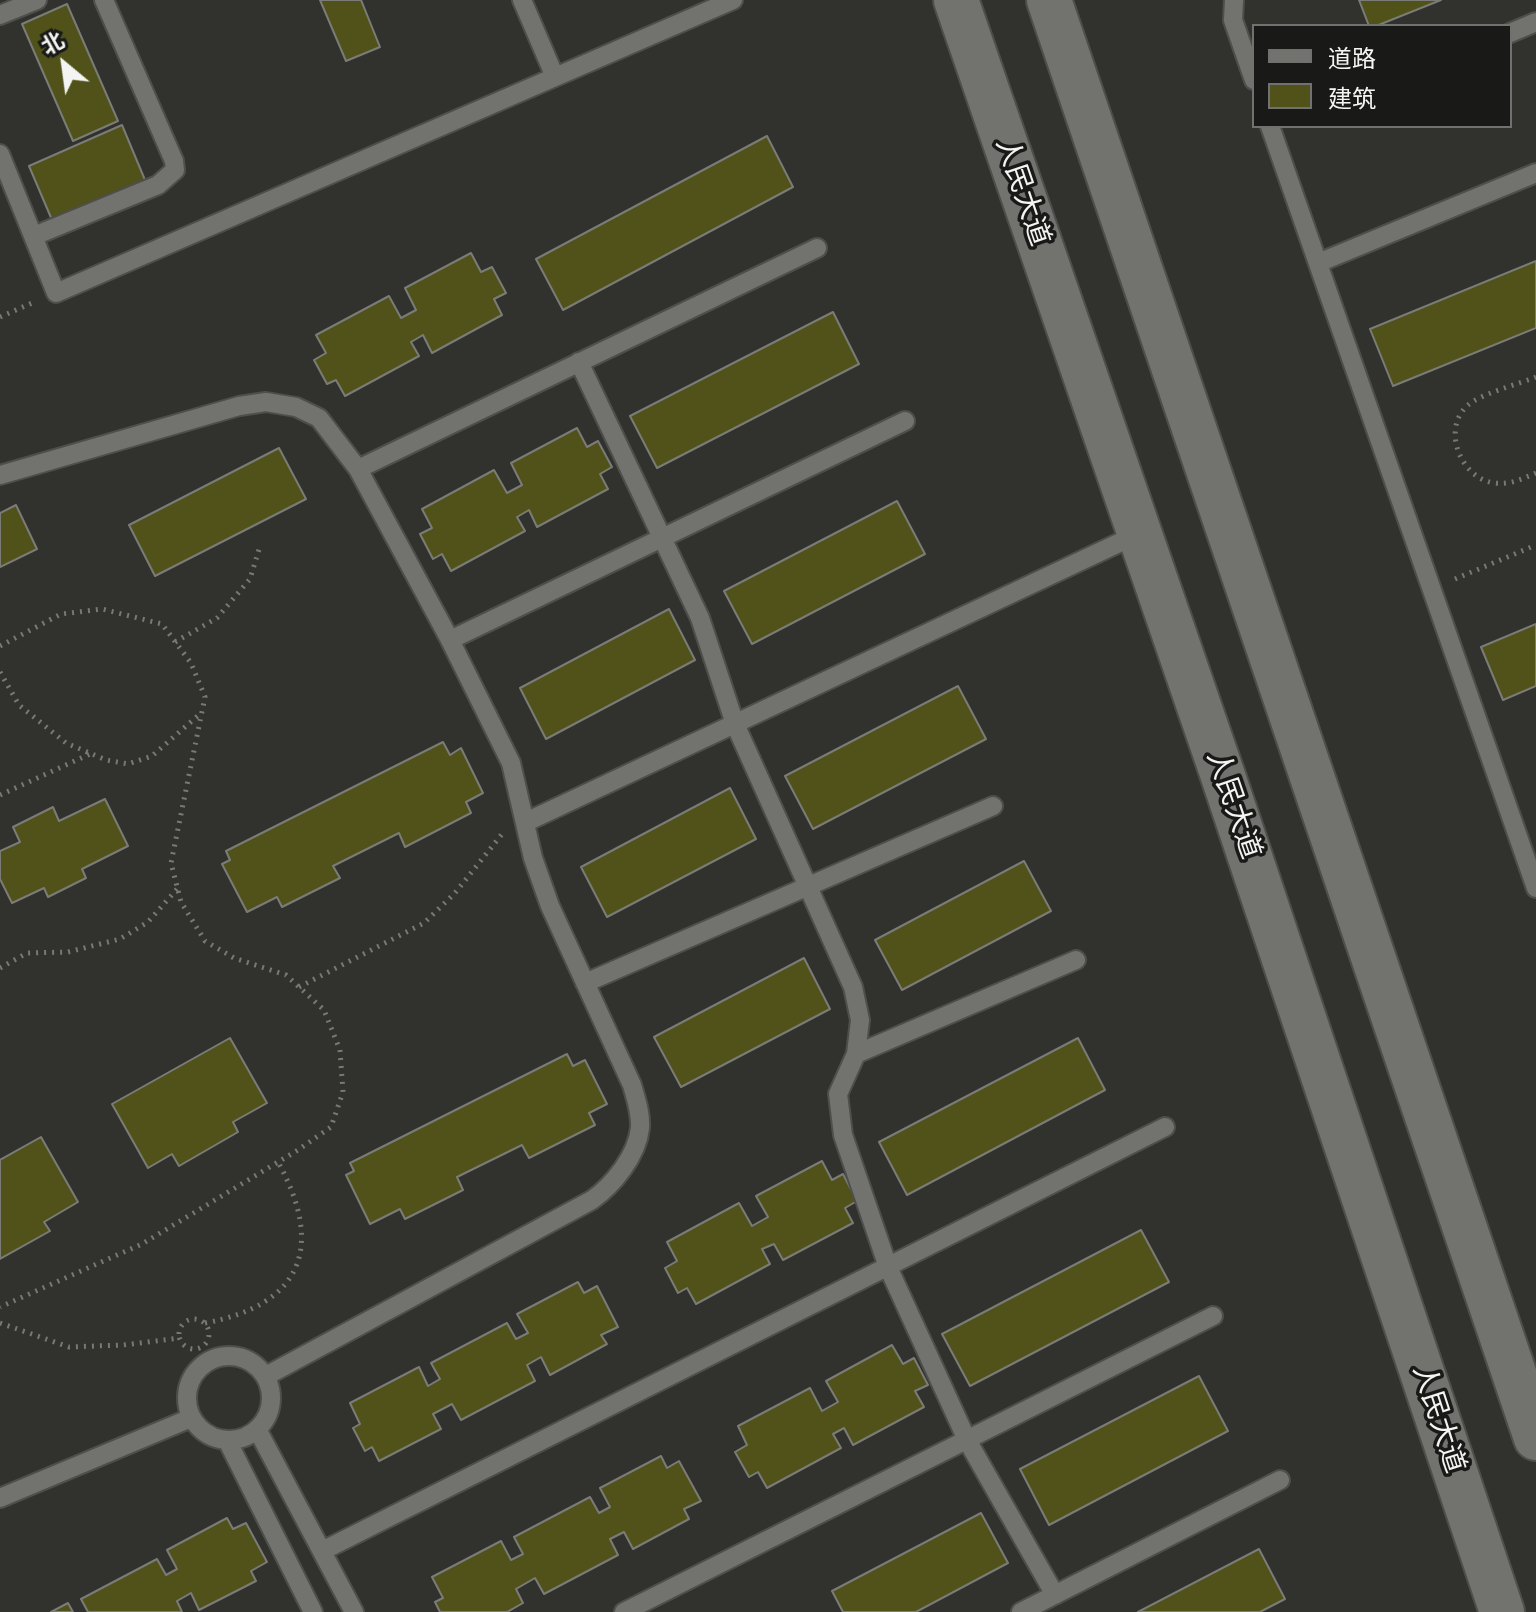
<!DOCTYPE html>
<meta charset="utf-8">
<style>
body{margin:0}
#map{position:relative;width:1536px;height:1612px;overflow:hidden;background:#31322e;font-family:"Space Grotesk","Noto Sans SC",sans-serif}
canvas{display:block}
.legend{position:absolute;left:1252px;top:24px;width:260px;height:104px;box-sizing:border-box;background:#191918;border:2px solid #71716f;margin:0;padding:10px 14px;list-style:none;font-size:24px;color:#f4f5f2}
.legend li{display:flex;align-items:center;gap:16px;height:40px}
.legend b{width:40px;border:2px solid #71716f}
.north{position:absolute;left:24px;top:24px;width:80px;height:80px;-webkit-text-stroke:6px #191918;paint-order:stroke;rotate:331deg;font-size:22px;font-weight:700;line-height:32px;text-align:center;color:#f4f5f2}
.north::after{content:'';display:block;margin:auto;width:28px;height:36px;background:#f4f5f2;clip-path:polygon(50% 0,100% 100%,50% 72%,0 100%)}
</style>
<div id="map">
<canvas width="1536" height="1612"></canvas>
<ul class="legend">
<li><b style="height:10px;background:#72736f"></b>道路</li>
<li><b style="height:22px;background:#50521a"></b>建筑</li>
</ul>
<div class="north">北</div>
</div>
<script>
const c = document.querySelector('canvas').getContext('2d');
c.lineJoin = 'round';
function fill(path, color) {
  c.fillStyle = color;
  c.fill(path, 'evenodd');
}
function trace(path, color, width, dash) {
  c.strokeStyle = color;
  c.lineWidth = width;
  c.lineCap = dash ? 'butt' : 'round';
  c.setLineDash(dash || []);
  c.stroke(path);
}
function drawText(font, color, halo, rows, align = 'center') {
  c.font = font + ' "Space Grotesk","Noto Sans SC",sans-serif';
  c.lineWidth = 7;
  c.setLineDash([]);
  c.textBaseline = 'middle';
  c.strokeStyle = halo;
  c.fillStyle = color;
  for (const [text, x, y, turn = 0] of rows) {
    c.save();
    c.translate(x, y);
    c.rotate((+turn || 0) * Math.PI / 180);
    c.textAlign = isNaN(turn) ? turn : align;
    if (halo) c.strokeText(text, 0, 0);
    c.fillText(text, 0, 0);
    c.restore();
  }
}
const building = new Path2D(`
 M320,0H361L380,47L346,61Z
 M1359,0H1441L1376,26H1369Z
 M67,4L118,121L73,141L22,24Z
 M122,125L145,180L52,220L29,166Z
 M767,136L793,187L563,310L536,259Z
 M471,253L481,272L492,267L506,293L494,299L502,315L432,353L423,335L411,342L419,356L345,396L336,380L327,384L314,360L326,353L316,335L389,296L401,318L416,310L405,288Z
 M1536,261V328L1393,386L1370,329Z
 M833,312L859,364L657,468L630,416Z
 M577,428L587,447L598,441L612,467L600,474L608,489L537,527L529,510L517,517L525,531L451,571L442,554L433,559L420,534L432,528L422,509L494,470L507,493L522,485L511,463Z
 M279,448L306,499L155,576L129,525Z
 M897,501L925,554L752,644L724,591Z
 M16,505L37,549L0,567V513Z
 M669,609L695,660L546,739L520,688Z
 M1536,624V686L1503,700L1481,647Z
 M958,686L986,739L813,829L785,776Z
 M443,742L450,755L461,748L483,793L466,802L471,813L405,847L399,833L333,866L340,878L282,907L277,897L247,912L222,864L230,860L226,851Z
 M730,788L756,839L607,917L581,867Z
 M105,799L128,846L82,869L86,878L48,897L44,888L12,903L0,879V851L20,842L13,827L53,807L59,821Z
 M1024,861L1051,911L902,990L875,940Z
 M804,958L830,1009L681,1087L654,1037Z
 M230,1038L267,1103L233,1122L238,1132L179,1166L172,1154L148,1168L112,1104Z
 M1078,1038L1105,1090L907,1195L879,1142Z
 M567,1054L573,1066L585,1060L607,1104L589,1113L595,1125L529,1158L522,1145L457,1177L463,1190L405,1219L400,1209L370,1224L346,1175L354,1171L350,1163Z
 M41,1137L78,1202L44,1222L50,1231L0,1259V1160Z
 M822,1161L832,1180L843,1174L857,1201L845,1208L853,1223L783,1260L774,1244L762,1249L770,1264L696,1304L687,1288L678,1293L665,1268L677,1261L667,1242L739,1203L752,1226L768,1217L756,1196Z
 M1141,1230L1169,1282L970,1386L942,1334Z
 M578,1282L584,1293L597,1286L618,1327L601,1335L607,1344L550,1375L541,1357L527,1365L535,1381L461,1420L452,1404L433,1414L441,1429L379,1461L372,1447L365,1451L353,1428L360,1424L350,1403L419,1367L428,1386L440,1379L431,1363L507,1323L516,1339L528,1333L517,1314Z
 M892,1345L903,1364L914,1358L928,1385L915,1391L924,1407L853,1445L844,1428L833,1434L841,1448L767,1488L758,1472L749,1477L735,1452L747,1445L738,1426L810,1388L822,1411L838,1402L826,1381Z
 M1199,1376L1228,1431L1049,1525L1020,1469Z
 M661,1456L667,1468L679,1461L701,1501L684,1509L689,1519L633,1549L624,1532L610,1539L618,1555L544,1594L535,1578L516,1589L523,1603L507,1612H440L435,1602L443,1598L432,1577L501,1541L511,1560L523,1554L514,1537L590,1497L599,1513L610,1507L600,1488Z
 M981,1513L1008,1563L916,1612H843L832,1591Z
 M227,1518L233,1529L246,1523L267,1562L251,1571L256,1581L199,1610L191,1593L177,1601L182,1612H88L81,1599L157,1559L166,1575L177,1569L167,1550Z
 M1259,1549L1285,1599L1260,1612H1138Z
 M68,1603L73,1612H51Z`);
const path = new Path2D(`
 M0,317L32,303
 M1536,377C1516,385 1490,391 1472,402C1439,424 1459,478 1494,483C1510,485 1522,479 1536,473
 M1455,579L1536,545
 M175,642L217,618L250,579L260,546
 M0,646L61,614L102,609L162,624L191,663L205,697L171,863L181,902L205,941L234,958L286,975L324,1010L340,1050L343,1092L331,1127L298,1150L142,1244L0,1307
 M0,672L19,705L66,743L106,760L128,764L152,756L201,713
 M0,795L90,754
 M0,968L27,953L68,952L120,939L148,922L178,888
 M299,987L424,923L455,893L502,834
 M179 1334a15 15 0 1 1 30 0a15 15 0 1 1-30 0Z
 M0,1323L69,1347L123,1345L179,1338
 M205,1323C302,1305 325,1247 278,1162`);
const lane = new Path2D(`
 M522,0L555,77
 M1234,0L1233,20L1254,80
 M0,15L37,0
 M1510,33L1536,22
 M1270,126L1536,888
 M0,154L56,293L733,0
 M34,236L158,185L175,170L174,161L104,0
 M1318,263L1536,173
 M579,362L700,618L735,724L853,987L860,1020L856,1054L838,1094L843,1135L888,1267L967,1440L1055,1595
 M358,469L817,248
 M0,475L239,406L266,402L296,407L319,418L358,469L450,640L511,763L533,858L550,906L632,1085C636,1099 641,1113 640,1128C637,1156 613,1185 592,1200L266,1376
 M450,640L905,421
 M526,822L1140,533
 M585,983L993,806
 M856,1054L1076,960
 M187 1398a42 42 0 1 1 84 0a42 42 0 1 1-84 0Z
 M257,1429L354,1612
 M227,1440L313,1612
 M0,1498L191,1418
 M322,1551L1165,1127
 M624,1612L1213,1316
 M1021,1612L1280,1480`);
const secondary = new Path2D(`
 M956,0L1223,776L1502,1612
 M1049,0L1536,1438`);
const streetNames = [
 ["人民大道",1022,192,71],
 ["人民大道",1233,805,71],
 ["人民大道",1438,1419,72]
];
fill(building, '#50521a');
trace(building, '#7b7c78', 2);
trace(lane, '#4e4e4b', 22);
trace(secondary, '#4e4e4b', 48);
trace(path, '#787975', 5, [2, 6]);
trace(lane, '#72736f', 18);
trace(secondary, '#72736f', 44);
drawText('28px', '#f4f5f2', '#191918', streetNames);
</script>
